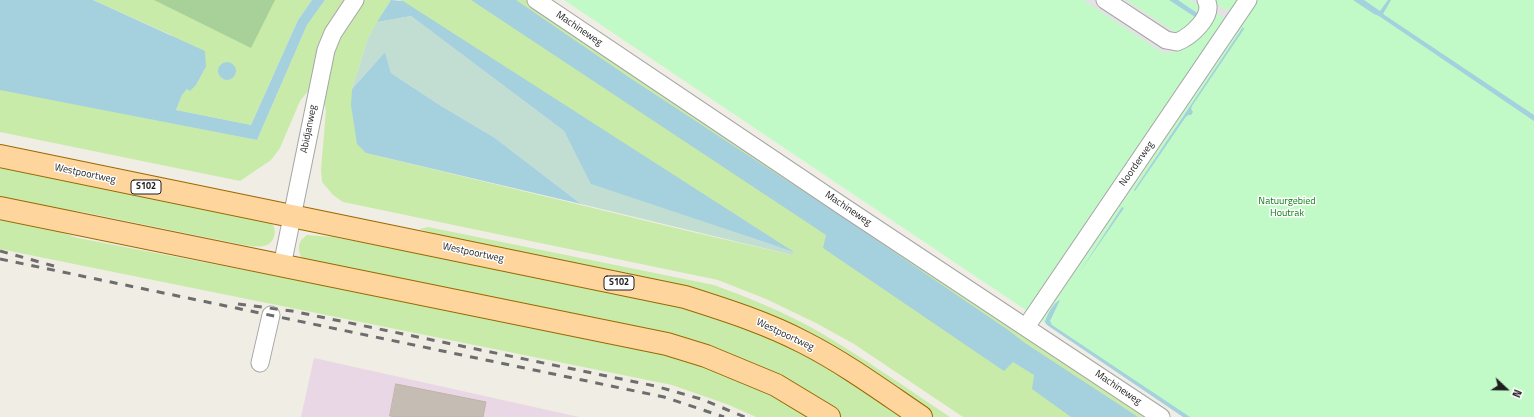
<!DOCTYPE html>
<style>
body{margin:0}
#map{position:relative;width:1534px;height:417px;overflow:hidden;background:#f0ede5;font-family:"Titillium Web",sans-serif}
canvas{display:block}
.north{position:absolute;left:1486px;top:369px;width:40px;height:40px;-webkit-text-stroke:3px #fff;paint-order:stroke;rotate:112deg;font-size:11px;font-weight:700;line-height:16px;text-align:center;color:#1f1f1f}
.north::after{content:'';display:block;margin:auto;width:14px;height:18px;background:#1f1f1f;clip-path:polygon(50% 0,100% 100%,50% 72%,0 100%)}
</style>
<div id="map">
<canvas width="1534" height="417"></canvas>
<div class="north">N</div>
</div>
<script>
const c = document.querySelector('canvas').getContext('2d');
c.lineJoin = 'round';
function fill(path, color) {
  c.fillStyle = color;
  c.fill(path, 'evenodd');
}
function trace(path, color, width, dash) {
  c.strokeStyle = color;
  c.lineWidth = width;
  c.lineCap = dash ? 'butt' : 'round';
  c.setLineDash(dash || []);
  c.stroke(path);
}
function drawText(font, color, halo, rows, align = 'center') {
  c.font = font + ' "Titillium Web",sans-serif';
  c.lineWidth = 3;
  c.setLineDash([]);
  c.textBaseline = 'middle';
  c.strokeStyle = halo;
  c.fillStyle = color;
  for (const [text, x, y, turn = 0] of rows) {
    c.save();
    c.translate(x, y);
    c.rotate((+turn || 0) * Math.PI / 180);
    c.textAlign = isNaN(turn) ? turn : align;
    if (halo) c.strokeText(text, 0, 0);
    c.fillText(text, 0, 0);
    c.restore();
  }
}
const industrial = new Path2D(`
 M314,358L579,417H301Z`);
const grass = new Path2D(`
 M93,0H312L298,20L251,125L176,110L182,95L187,89L196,85L206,67L171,35Z
 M325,0H347L313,85L300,101L280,148L271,160L240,181L0,132V89L257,140L307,25Z
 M363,0H391L368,38L352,89L366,153L688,231L792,255L400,0H530L1153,417H963L854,344L816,323L766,299L718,280L343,202L333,195L322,182L321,169L326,111L323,97L334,47Z
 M0,163L262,218C265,220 270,222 273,225C277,232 274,242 267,245C260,248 251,246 244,245L83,212L30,207L0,201Z
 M0,215L27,221L78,238L592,337L699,361L822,417H756L729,405L672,385L0,249Z
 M428,227L714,285C747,297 784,312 814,329C861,356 905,387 950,417H932L808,337L419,229Z
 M307,235L333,237L425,255L484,261L646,295L768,332L910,417H841L779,380L310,262L301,257C297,246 298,242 307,235Z`);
const forest = new Path2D(`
 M154,0H275L251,48Z`);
const wetland = new Path2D(`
 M411,16L564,131L592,184L794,252L792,255L581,204L495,138L438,104L391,73L385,52L352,89L368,38L377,22Z`);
const park = new Path2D(`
 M564,0H1534V417H1185Z`);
const parking = new Path2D(`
 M1083,0H1126L1178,34L1203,13L1199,5L1188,0H1213L1220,7L1230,11L1225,22L1223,17L1218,14H1215L1186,46L1181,50L1175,52L1164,53L1158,50Z`);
const water = new Path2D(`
 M0,0H93L205,51L206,67L196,85L190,91L187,89L182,95L176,110L251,125L298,20L312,0H325L307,25L257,140L0,90Z
 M391,0L403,1L794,252L591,184L564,131L411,16L377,22Z
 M471,0H516L630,78L850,222L1008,330L1025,343L1138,417H1071L1032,389L1034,375L1013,362L1004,371L998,367L823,248L826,235Z
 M1169,0H1178L1197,13L1195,17Z
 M1353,0H1364L1380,11L1388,0H1391L1383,14L1534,115V121L1379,16L1374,14Z
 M1243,27L1244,29L1192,106L1191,109L1193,112L1191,115H1188L1185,118L1135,191L1134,190Z
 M385,52L391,73L438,104L495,138L581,204L366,153L357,144L351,105L352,89Z
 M218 71a9 9 0 1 1 18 0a9 9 0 1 1-18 0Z
 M1122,207L1124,208L1079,273Z
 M1060,300L1050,321L1052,325L1190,417H1183L1047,325L1045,322C1047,315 1053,303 1060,300Z`);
const building = new Path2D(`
 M396,384L486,402L483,417H396L390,416Z`);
const minor = new Path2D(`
 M536,0L844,207L1161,417
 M1105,0L1166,40L1177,42C1190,37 1215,16 1206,0
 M282,266L326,50L333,33L355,0
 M1026,327L1248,0
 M260,363L271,315`);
const major = new Path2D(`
 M0,156L685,297C726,310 767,323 805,343C846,364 884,392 921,417
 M0,208L667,344L706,356L776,385L829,417`);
const rail = new Path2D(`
 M0,251L54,266
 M0,259L664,397L724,417
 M238,304L292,311L655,386L701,399L745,417`);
const shields = [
 [146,187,30],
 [619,283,30]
];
const shieldNames = [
 ["S102",146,187],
 ["S102",619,283]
];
const streetNames = [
 ["Machineweg",579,29,34],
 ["Abidjanweg",309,129,-79],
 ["Noorderweg",1137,164,-55],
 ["Westpoortweg",85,174,12],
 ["Machineweg",848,209,34],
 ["Westpoortweg",473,253,12],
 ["Westpoortweg",785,335,25],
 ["Machineweg",1118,388,34]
];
const parkNames = [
 ["Natuurgebied",1287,202],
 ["Houtrak",1287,214]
];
fill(industrial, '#e9d7e5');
fill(grass, '#c9ebaa');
fill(forest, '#a8d099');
fill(wetland, '#c2ded2');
fill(park, '#c2fac7');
fill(parking, '#e3e3e3');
fill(water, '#a5d0de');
fill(building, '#c5bcb4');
trace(building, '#c2b3a7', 1);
trace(minor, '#a6a6a6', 19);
trace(major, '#9a6900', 24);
trace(minor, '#fff', 17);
trace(major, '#fdd59d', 22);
trace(rail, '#6d6d6d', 3, [8, 8]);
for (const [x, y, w] of shields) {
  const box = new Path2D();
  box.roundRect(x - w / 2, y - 7, w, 14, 3);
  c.fillStyle = '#fff';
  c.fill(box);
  trace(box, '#1f1f1f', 1);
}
drawText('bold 9px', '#1f1f1f', null, shieldNames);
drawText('10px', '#1f1f1f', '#fff', streetNames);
drawText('10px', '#0a8015', '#fff', parkNames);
</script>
